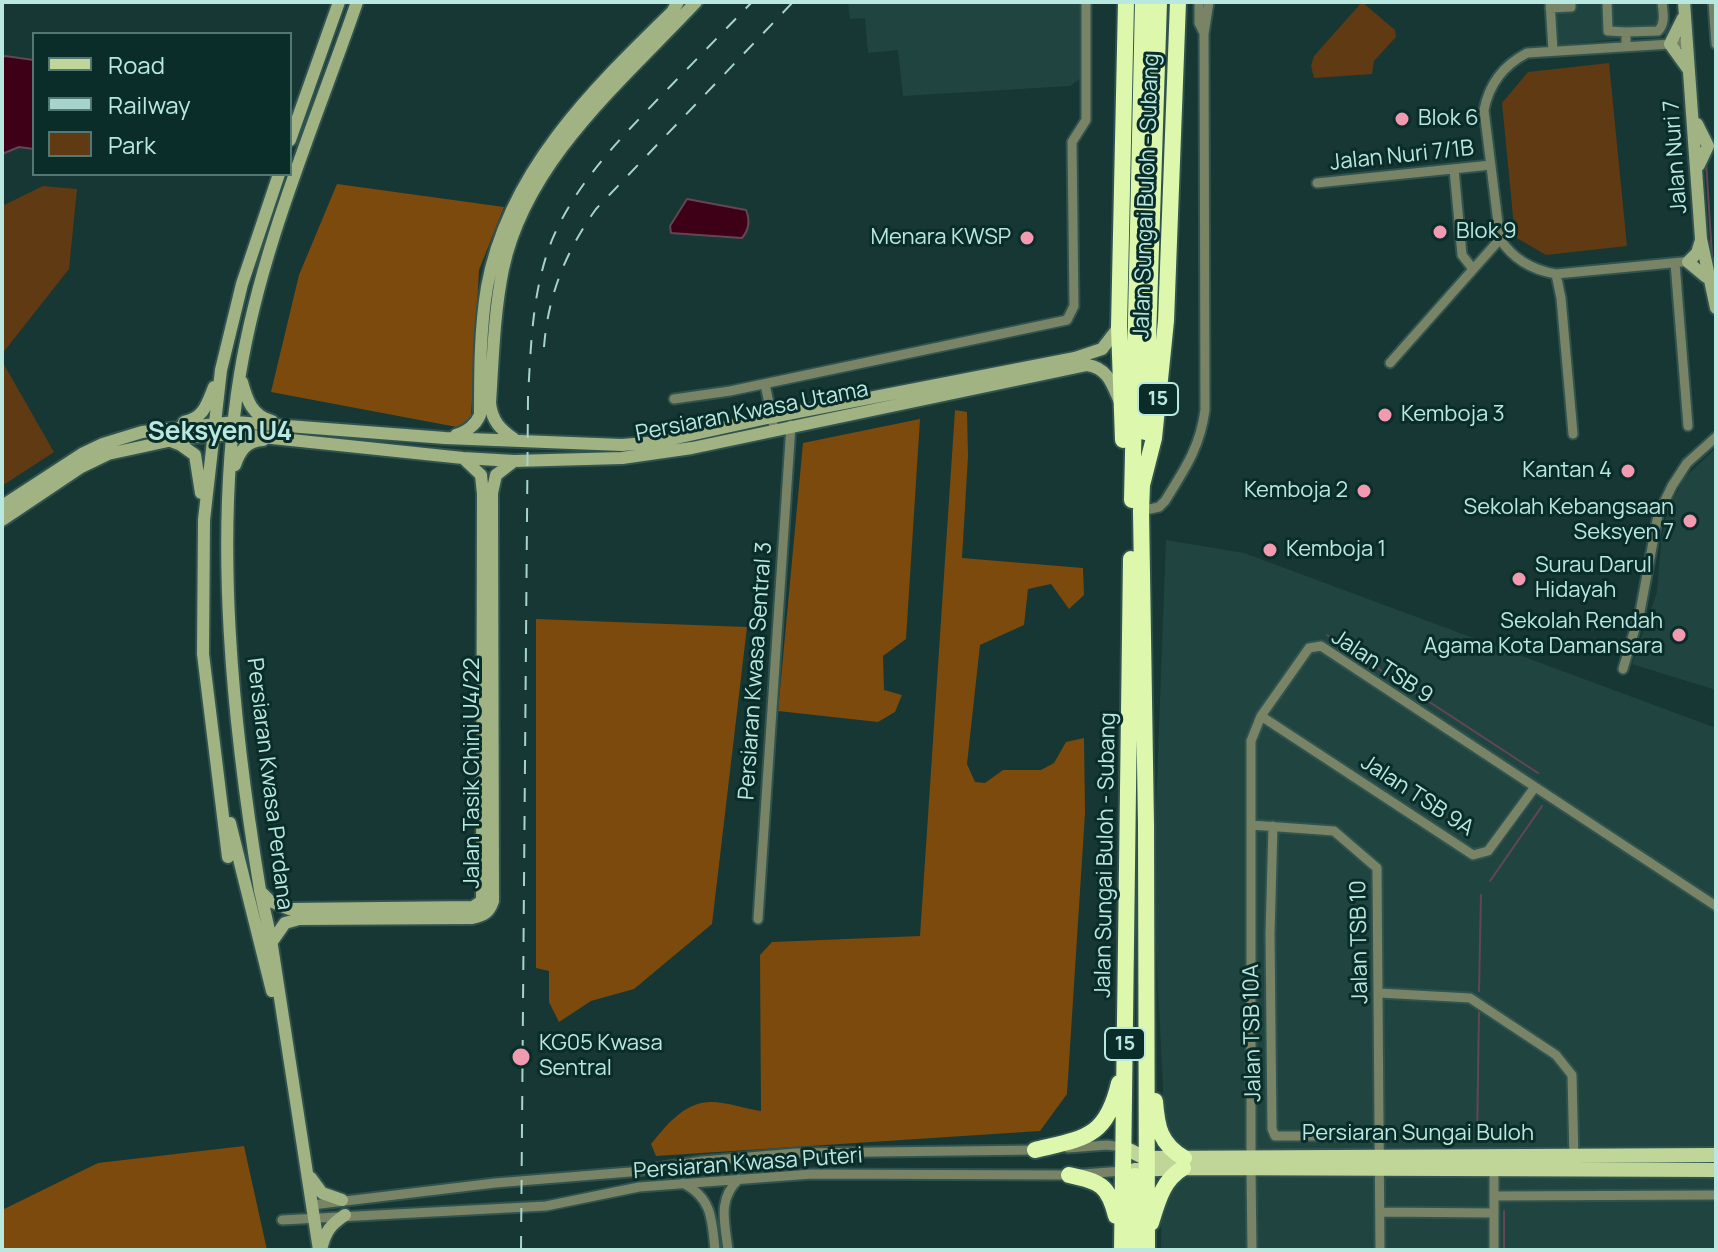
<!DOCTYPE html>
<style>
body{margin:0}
#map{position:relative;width:1718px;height:1252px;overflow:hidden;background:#163733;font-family:Manrope,sans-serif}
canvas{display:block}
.frame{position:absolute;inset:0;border:4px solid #b9e8e0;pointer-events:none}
.legend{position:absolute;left:32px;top:32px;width:260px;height:144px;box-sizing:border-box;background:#0b2d29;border:2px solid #517872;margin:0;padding:10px 14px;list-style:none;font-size:24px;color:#b9e8e0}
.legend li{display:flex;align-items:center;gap:16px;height:40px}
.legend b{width:40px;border:2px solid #517872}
</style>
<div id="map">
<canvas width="1718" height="1252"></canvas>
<div class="frame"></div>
<ul class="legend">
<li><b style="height:10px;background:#c0d699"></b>Road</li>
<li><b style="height:10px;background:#a6d3cc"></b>Railway</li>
<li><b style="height:22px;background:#5f3a13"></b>Park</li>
</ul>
</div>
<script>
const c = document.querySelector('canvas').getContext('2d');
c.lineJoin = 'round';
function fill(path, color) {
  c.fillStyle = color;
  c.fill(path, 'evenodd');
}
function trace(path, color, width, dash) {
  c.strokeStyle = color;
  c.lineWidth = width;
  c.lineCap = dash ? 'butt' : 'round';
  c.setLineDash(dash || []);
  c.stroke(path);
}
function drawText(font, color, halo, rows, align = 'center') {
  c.font = font + ' Manrope,sans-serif';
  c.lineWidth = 6;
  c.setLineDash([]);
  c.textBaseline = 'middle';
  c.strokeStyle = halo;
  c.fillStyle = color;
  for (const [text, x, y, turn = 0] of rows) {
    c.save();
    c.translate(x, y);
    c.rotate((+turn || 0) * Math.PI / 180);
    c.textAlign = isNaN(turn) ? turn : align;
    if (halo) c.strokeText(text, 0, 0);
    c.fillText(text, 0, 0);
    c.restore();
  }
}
const built = new Path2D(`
 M848,2H1088V73L1070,86L903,96L898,50L868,53L865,18L850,19Z
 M1555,2H1669L1671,34L1559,45Z
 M1716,448V690L1632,664L1657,592L1661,542L1667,511L1685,477Z
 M1166,540L1244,553L1716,728V1250H1161L1163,1085L1153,889Z`);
const green = new Path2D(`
 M1362,2L1395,30L1396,37L1374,61L1372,74L1314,78L1311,66L1314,56Z
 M1609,63L1627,246L1546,255L1515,237L1502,103L1528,72Z
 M43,186L77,189L69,269L2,354V206Z
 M2,361L54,452L2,486Z`);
const forest = new Path2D(`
 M337,184L504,207L479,270L471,417L462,428L271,392L299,275Z
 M955,410L967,412L968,456L962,558L1083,568L1084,595L1069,609L1051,584L1028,589L1024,625L980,645L967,764L975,782L985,783L1003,770H1041L1054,763L1066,742L1084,738L1085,813L1067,1094L1040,1131L656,1156L651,1144C667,1125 684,1102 711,1102C728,1102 745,1109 761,1111L760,955L772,942L920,936Z
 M920,419L906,639L883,656L884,690L902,695L895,712L878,722L778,711L803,443Z
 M536,619L747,627L712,924L634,989L591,1001L559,1022L549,1002V971L536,968Z
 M244,1146L267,1250H2V1210L98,1163Z`);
const water = new Path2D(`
 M5,56L34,60V149L19,147L2,154V57Z
 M687,199L746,210C750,220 749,230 742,238L671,233L670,226Z`);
const stream = new Path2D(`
 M1706,161L1712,256L1716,271
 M1327,635L1538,773
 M1490,881L1542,806
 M1479,991L1481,895
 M1477,1141L1479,1010
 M1504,1211V1250`);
const street = new Path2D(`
 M1199,2V23L1204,33
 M1550,2L1553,51
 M1607,2L1608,31L1626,32
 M1713,2L1716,44
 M1550,8L1571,7V2
 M1687,43L1527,53C1504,65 1489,84 1484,110L1500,239C1513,259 1532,270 1556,274L1693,261
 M1626,46V32L1658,31C1666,23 1663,12 1662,2
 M1454,169L1462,255L1473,269
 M1317,183L1491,165
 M1675,263L1688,426
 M1556,274L1561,298L1573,434
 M1390,363L1500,239
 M765,384L773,423
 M674,399L730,391L1067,320L1074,306L1072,142L1086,120V2
 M1141,511L1159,507L1165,501C1184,470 1200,448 1205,410L1204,34L1209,2
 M1623,669L1640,612L1658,515L1672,486L1687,463L1716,437
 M1261,716L1473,855L1488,851L1535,787
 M1251,825L1334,831L1377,868L1380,1250
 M1273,826L1270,934L1272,1129L1275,1136H1378
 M758,919L791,425
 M1379,993L1470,998L1556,1055L1572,1075L1574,1160
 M1068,1148L1107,1145L1123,1147
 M1251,1157V741L1261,716L1309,648L1321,646L1716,906
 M1251,1169L1252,1250
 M683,1183C712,1198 712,1219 715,1250
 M1494,1196L1716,1195
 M312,1205L495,1183L630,1172L702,1161L796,1153L1038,1150
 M1380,1212L1494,1213
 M282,1220L546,1206L639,1187L812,1174L1069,1175L1123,1171
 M728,1250C725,1223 717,1199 739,1179
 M1494,1250V1170`);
const secondary = new Path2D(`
 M1684,2L1701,239L1716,308
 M1683,18L1670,44L1688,69
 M1697,124L1708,146L1699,165
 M290,140L339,2
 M1701,240L1697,253L1688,262L1706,277
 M242,382C247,400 252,416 272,421
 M184,422C204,418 207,404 214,387
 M456,435C467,431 475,426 480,415C480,373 480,328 487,287C508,172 592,90 672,12L678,2
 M514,439C500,429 492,421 490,403C493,358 494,313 503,269C526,160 623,80 696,2
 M168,440L181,445L195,455L201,493
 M235,465C240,451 246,441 263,440
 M2,506L82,454L103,444L142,432L235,422L445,438L622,445L658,442L772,417L1075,358L1102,349L1119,327
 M2,520L81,467L108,454L182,438L234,434L463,458L514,461L622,458L692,448L1087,365C1108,368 1112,384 1120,402
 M230,823L272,991
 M228,857L203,654L204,520L221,370L242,284L279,174
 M260,891L270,901L289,909L473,907L482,901L483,494L481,475L463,458
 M271,943L285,923L299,919L472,918C484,915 489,913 493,901L492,493L496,475L514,461
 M311,1178L322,1193L342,1200
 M319,1250C303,1149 288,1048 272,946C269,928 264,909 260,890C233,726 213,539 240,374C261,246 315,124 357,2
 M321,1250C325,1232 330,1225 345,1215`);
const primary = new Path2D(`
 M1123,1147L1145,1158L1716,1155
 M1135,1170L1183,1168L1716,1170`);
const highway = new Path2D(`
 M1145,432L1159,2
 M1123,440L1119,327L1126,2
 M1132,500L1143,2
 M1155,1101C1157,1127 1160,1144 1184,1158
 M1035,1150C1085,1138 1106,1138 1119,1083
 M1069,1175C1100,1182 1108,1184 1116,1216
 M1151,1223C1158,1200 1163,1180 1183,1168
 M1122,1250L1131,559
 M1135,1250V1176
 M1147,1250L1146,825L1141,511L1142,485L1154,438L1166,321L1178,2`);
const rail = new Path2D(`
 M544,347C548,295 566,251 596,209L793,2
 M521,1250L528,397C531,345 532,290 552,240C575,185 617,142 658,99C689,67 721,34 752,2`);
const markers = [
 [1402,119,8,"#f29aaf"],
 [1440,232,8,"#f29aaf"],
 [1027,238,8,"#f29aaf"],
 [1385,415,8,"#f29aaf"],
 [1628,471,8,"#f29aaf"],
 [1364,491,8,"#f29aaf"],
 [1690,521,8,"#f29aaf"],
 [1270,550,8,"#f29aaf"],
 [1519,579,8,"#f29aaf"],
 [1679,635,8,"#f29aaf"],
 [521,1057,10,"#f29aaf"]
];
const shields = [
 [1158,399,40],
 [1125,1044,40]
];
const shieldNames = [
 ["15",1158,399],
 ["15",1125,1044]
];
const poiNames = [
 ["Blok 6",1418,119],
 ["Blok 9",1456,232],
 ["Menara KWSP",1011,238,"right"],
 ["Kemboja 3",1401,415],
 ["Kantan 4",1612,471,"right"],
 ["Kemboja 2",1348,491,"right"],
 ["Sekolah Kebangsaan",1674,508,"right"],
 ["Seksyen 7",1674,533,"right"],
 ["Kemboja 1",1286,550],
 ["Surau Darul",1535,566],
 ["Hidayah",1535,591],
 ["Sekolah Rendah",1663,622,"right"],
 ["Agama Kota Damansara",1663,647,"right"],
 ["KG05 Kwasa",539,1044],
 ["Sentral",539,1069]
];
const streetNames = [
 ["Jalan Nuri 7/1B",1402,156,-6],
 ["Jalan Nuri 7",1676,157,-94],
 ["Jalan Sungai Buloh - Subang",1147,196,-88],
 ["Persiaran Kwasa Utama",752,412,-11],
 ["Jalan TSB 9",1382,667,33],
 ["Persiaran Kwasa Sentral 3",756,671,-86],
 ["Jalan Tasik Chini U4/22",473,773,-90],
 ["Persiaran Kwasa Perdana",269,784,83],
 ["Jalan TSB 9A",1417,796,33],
 ["Jalan Sungai Buloh - Subang",1106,855,-89],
 ["Jalan TSB 10",1360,942,-91],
 ["Jalan TSB 10A",1253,1033,-91],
 ["Persiaran Sungai Buloh",1418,1134],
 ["Persiaran Kwasa Puteri",748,1164,-4]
];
const quarterNames = [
 ["Seksyen U4",220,433]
];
fill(built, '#204540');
fill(green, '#5f3a13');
fill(forest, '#7c4a0d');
fill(water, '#3d0017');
trace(water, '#624653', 2);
trace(stream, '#624653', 2);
trace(street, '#30534f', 13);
trace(secondary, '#30534f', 16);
trace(primary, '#30534f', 18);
trace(highway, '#30534f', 20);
trace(street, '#798366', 9);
trace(secondary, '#a1b283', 12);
trace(primary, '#c0d699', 14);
trace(highway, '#ddf7ad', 16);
trace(rail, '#a6d3cc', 2, [14, 14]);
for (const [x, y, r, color] of markers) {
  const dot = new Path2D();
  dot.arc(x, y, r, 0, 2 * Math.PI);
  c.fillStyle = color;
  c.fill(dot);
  trace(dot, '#0b2d29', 3);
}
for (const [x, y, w] of shields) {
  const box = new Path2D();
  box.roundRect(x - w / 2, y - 16, w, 32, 6);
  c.fillStyle = '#0b2d29';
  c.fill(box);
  trace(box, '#b9e8e0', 2);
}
drawText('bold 20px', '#b9e8e0', null, shieldNames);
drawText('22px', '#b9e8e0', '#0b2d29', poiNames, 'left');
drawText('22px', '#b9e8e0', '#0b2d29', streetNames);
drawText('bold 26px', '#b9e8e0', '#0b2d29', quarterNames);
</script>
